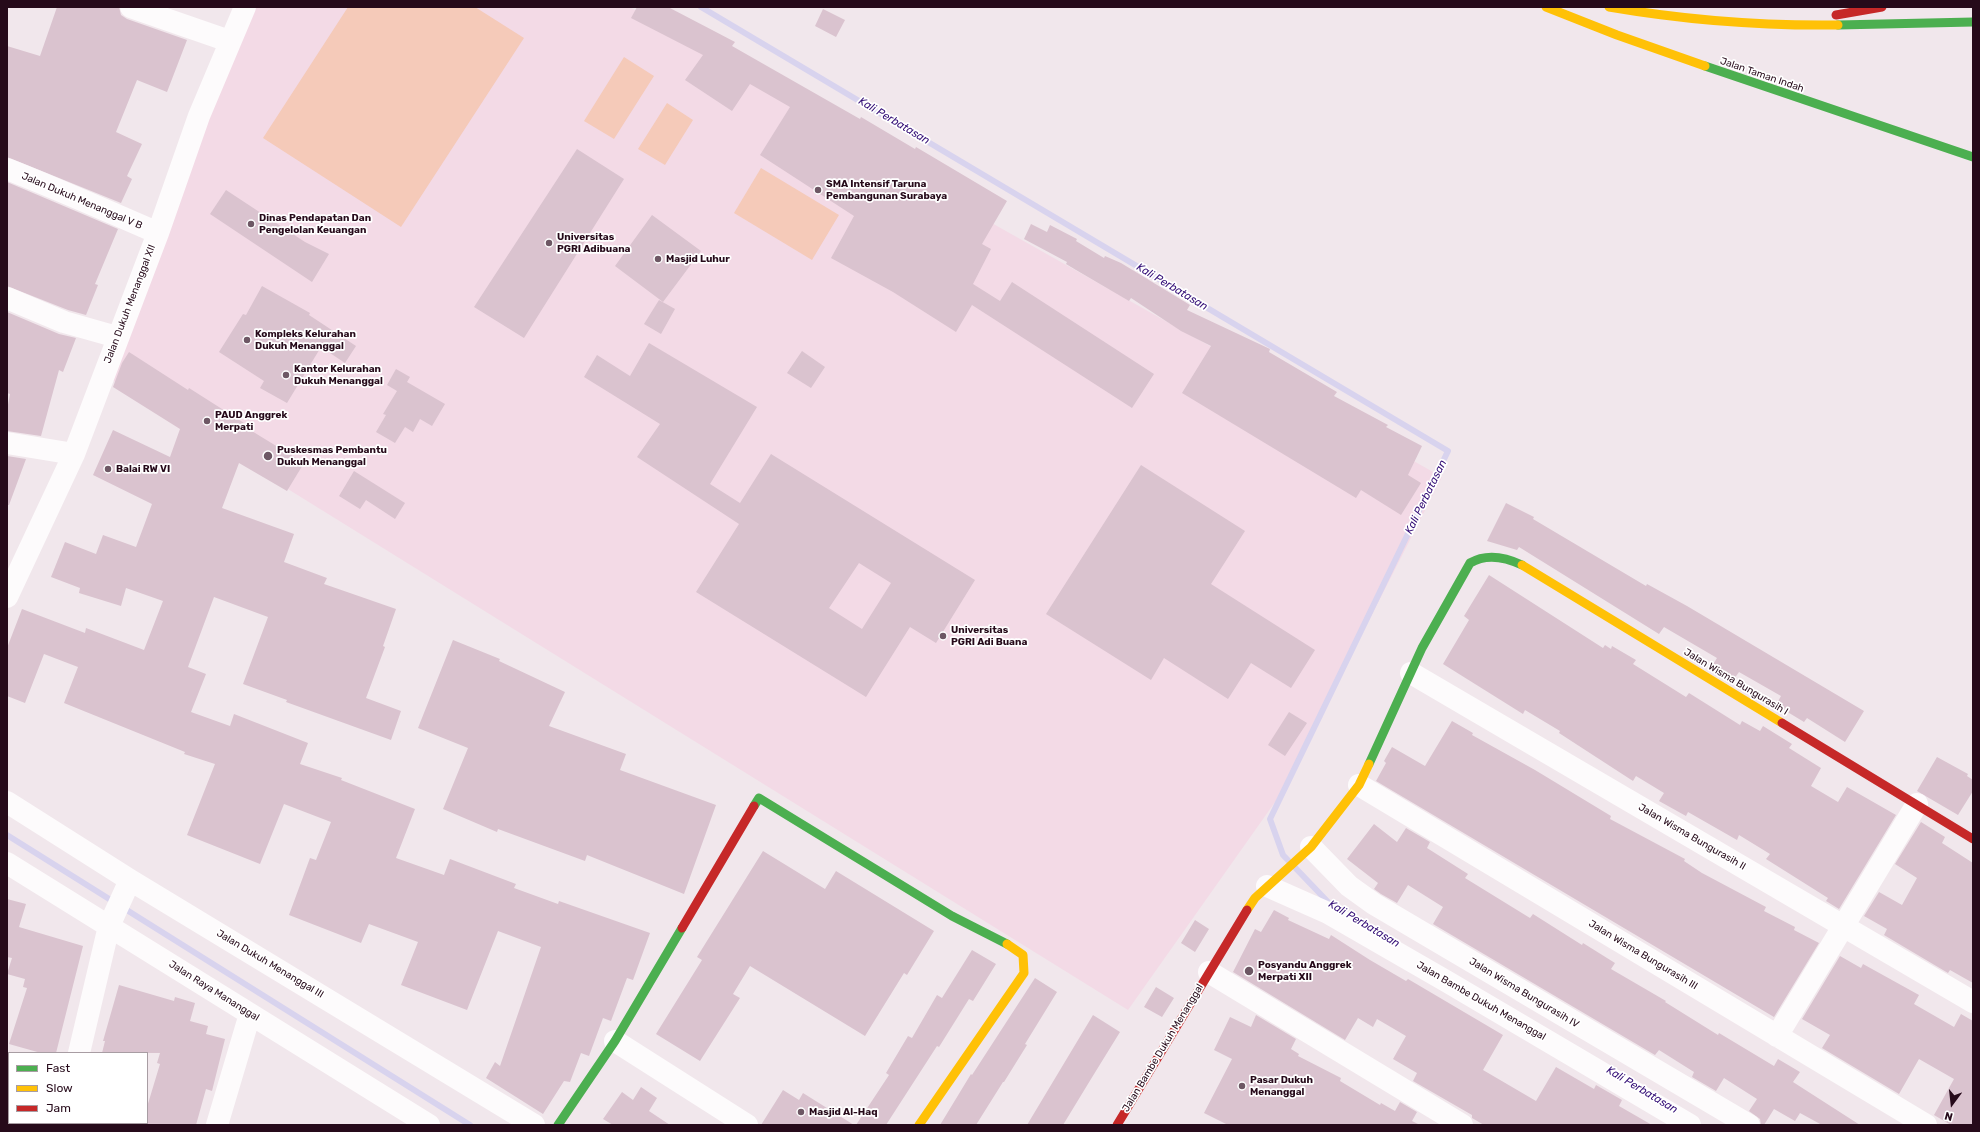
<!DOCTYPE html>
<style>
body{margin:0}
#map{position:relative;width:1980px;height:1132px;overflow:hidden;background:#f1e7ec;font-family:Rubik,sans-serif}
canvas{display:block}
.frame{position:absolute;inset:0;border:8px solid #260a1a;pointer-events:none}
.legend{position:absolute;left:8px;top:1052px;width:140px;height:72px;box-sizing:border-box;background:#fff;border:1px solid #a89da3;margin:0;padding:5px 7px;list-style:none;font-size:12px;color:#260a1a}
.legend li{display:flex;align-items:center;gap:8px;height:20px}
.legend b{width:20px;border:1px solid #a89da3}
.north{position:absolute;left:1932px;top:1084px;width:40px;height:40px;-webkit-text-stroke:3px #fff;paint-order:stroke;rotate:195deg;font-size:11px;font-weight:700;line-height:16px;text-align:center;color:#260a1a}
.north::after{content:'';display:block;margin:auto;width:14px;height:18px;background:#260a1a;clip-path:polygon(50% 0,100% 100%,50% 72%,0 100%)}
</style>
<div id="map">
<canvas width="1980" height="1132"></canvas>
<div class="frame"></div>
<ul class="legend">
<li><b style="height:5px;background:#4caf50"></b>Fast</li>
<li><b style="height:5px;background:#ffc107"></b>Slow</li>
<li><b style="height:5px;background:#c62828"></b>Jam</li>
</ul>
<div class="north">N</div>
</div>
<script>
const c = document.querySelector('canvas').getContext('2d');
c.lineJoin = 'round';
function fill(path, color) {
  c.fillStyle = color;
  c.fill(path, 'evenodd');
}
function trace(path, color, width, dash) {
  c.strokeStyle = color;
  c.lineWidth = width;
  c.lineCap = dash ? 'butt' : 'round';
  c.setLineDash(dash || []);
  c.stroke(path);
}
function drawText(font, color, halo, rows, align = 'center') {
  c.font = font + ' Rubik,sans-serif';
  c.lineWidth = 3.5;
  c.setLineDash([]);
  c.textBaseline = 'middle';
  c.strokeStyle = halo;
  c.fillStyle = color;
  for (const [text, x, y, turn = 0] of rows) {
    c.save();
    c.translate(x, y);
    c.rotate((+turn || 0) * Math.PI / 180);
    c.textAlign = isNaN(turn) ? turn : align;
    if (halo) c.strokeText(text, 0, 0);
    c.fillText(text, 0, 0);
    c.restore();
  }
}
const built = new Path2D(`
 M253,7H630L935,191L1442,477L1280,795L1128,1010L104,375Z`);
const green = new Path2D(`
 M348,7H475L524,38L401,227L263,138Z
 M624,57L654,76L614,139L584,121Z
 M667,103L693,120L665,165L638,149Z
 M761,168L839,215L812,260L734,213Z`);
const stream = new Path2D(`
 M701,7L1448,451L1270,819L1283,855L1328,902
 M7,835L470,1125`);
const building = new Path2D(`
 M57,7H119L121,15L127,19L187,40L167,92L137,80L116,132L142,144L127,176L132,179L121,203L7,157V46L40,56Z
 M637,7H668L714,31L735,42L732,46L860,119L861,117L915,149L916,147L1007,201L982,244L991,249L973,284L1000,301L1012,282L1154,374L1132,408L972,305L956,332L893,292L831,258L854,216L760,155L790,107L750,84L732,111L685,80L703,55L631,18Z
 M823,9L845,20L836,37L815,26Z
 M577,149L624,179L524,338L474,307Z
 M7,182L118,229L95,284L98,285L86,315L68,310L7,286Z
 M226,190L305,242L329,254L312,282L210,214Z
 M652,215L701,251L663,302L615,266Z
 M1031,224L1047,232L1050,225L1077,239L1076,241L1104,258L1105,256L1121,263L1190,305L1187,310L1270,349L1269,352L1337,392L1334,396L1388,425L1386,427L1422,446L1408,475L1421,483L1401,515L1361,490L1356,498L1182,393L1211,346L1181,331L1131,298L1129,301L1076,270L1066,264L1067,262L1024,239Z
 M262,286L310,313L309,315L356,346L345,363L321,347L287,403L260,388L264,381L219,352L243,314L246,315Z
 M659,300L675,309L661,334L644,324Z
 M7,312L59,334L76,338L63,372L59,370L41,436L7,431V410L10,394L7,393Z
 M649,343L757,407L710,484L740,503L771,454L975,580L936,643L910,627L866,697L696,592L739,524L637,457L660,424L584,377L597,355L630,376ZM859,563L891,583L862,629L829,608Z
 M802,351L825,367L811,388L787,373Z
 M129,352L188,390L189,388L244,423L242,425L304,463L287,491L239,463L222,508L294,534L284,562L327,578L324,584L396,609L383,646L385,647L366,698L401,711L391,740L286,702L287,700L243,684L268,617L214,597L188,667L206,674L191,712L230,726L234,714L308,743L300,764L342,778L341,780L415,809L396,858L444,875L450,859L516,884L514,888L558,904L559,901L650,933L633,980L627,978L611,1021L603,1018L589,1056L581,1053L570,1082L564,1081L543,1114L486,1078L495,1062L500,1066L541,947L498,931L467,1010L401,985L418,942L369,924L361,943L289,915L310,858L316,860L331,822L284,804L260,864L187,835L215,764L184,754L185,752L64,703L78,667L44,654L25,703L7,696V648L22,609L85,633L86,628L144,650L163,601L126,588L121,606L79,593L80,588L51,577L65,542L96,554L103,535L136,547L152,504L93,475L113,430L170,457L180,429L113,387L122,363Z
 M396,369L410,377L407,382L445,404L432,426L420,419L413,432L405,427L395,443L376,432L386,415L383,414L397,391L387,385Z
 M7,456L26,459L9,505H7Z
 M1141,465L1245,531L1211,584L1315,650L1291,688L1251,663L1228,699L1164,658L1151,680L1046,614Z
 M354,471L405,503L395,519L366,500L360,509L339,496Z
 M1506,503L1534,517L1533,519L1646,586L1647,584L1687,606L1864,711L1845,742L1807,718L1804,722L1776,705L1781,696L1739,672L1734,679L1712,666L1717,658L1664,627L1659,634L1519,547L1517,550L1487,541Z
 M1489,575L1603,648L1605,645L1611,649L1612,646L1636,660L1633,664L1686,697L1689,693L1740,725L1742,721L1760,731L1763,726L1792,744L1789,748L1821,768L1811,786L1838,802L1847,787L1896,815L1839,909L1826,901L1828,898L1766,859L1770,854L1739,835L1737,840L1688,812L1686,816L1659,801L1664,793L1636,776L1633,781L1559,733L1560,731L1525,710L1523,714L1443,664L1469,620L1464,616Z
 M453,640L500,659L499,661L565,692L549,726L626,754L620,770L716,805L684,894L587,855L585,861L498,829L497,832L443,809L468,748L418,728Z
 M1289,712L1307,723L1285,756L1268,745Z
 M1452,721L1473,733L1472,735L1535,770L1611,816L1610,819L1685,859L1684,861L1702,873L1766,907L1764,911L1795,927L1794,930L1819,943L1774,1017L1376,781L1386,763L1384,761L1392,747L1425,766Z
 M1937,757L1968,774L1967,776L1973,780V791L1958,815L1917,791Z
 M1921,822L1945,837L1942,843L1973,863V983L1950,970L1948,973L1884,935L1887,929L1864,916L1879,892L1902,905L1917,878L1895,864Z
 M1374,824L1397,842L1406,828L1430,842L1427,848L1468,874L1465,878L1530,918L1533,914L1582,945L1583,943L1615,963L1611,969L1666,1001L1665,1002L1718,1035L1719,1033L1774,1066L1778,1059L1800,1072L1793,1082L1860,1125H1822L1800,1113L1795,1121L1774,1109L1764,1125H1761L1760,1119L1749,1111L1757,1099L1724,1078L1716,1091L1692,1077L1694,1072L1659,1050L1655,1055L1433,924L1443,907L1408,885L1397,903L1381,894L1374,889L1378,883L1347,859Z
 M763,851L825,889L836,871L934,931L907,975L904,973L865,1036L750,966L733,994L740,998L700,1061L656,1034L702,960L697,957Z
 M7,899L26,904L19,927L83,946L56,1053H41L9,1044L27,988L23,987L25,979L7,974L12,958L7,957Z
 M1274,910L1289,918L1288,920L1329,939L1331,935L1370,960L1406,981L1408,979L1503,1035L1483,1070L1536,1101L1556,1067L1594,1089L1596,1085L1622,1100L1619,1106L1652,1125H1484L1472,1118V1115L1413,1081L1417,1073L1393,1059L1406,1036L1377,1019L1373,1027L1358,1018L1345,1040L1233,972L1255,929L1261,932Z
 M1195,920L1209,929L1195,952L1181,943Z
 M972,950L996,964L973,1001L969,999L939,1047L937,1046L886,1125H856L889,1075L886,1073L908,1036L912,1038L937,995L942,998Z
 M1840,956L1861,968L1863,964L1919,995L1914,1004L1954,1027L1961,1014L1973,1021V1125H1951L1934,1115L1954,1079L1919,1059L1899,1094L1822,1048L1830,1035L1802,1019Z
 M1035,978L1057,992L1025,1044L1027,1045L1004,1082H1003L976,1125H940L971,1074L972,1075Z
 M119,985L174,1001L175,997L195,1003L190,1021L208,1026L206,1034L225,1039L212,1091L206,1089L196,1125H142V1123H147V1107L160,1064L157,1063L160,1053H102L105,1041H103Z
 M1156,987L1174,998L1162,1017L1144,1007Z
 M1093,1015L1120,1032L1091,1079L1063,1125H1027Z
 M1256,1015L1296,1039L1291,1049L1299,1054L1298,1056L1341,1078L1340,1081L1380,1105L1381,1103L1395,1111L1400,1102L1417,1112L1412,1121L1420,1125H1228L1204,1113L1232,1059L1214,1050L1230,1017L1251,1027Z
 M641,1087L657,1098L649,1111L670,1125H613L603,1119L622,1092L633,1100Z
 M783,1090L799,1100L803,1093L854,1125H761Z`);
const street = new Path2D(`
 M131,7L229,41
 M7,169C58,189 107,211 158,233
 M7,298L64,322L117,337
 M7,443L74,454
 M7,597L74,454L158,233L199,116L245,7
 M1411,673L1973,1002
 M1359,785L1926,1125
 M7,802L130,880L534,1125
 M1311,847L1349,886L1374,904L1749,1125
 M7,863L429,1125
 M1267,886L1328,913L1446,981L1690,1125
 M1209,972L1462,1125
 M1777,1036L1917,804
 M615,1041L747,1125
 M79,1053L109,926L130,880
 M62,1125L63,1123
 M217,1125L250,1014`);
const fast = new Path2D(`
 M1838,25L1973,22
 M1705,66L1973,157
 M1369,764L1422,648L1470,563C1487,553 1505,557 1522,565
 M754,806L759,798L952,916L1007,944
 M558,1125L615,1041L682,928`);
const slow = new Path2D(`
 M1546,7L1617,35L1705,66
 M1609,7C1685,20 1761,26 1838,25
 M1522,565L1782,723
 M1247,910L1255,898L1311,847L1359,785L1369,764
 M919,1125L1024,973L1023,955L1007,944`);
const jam = new Path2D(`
 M1836,15L1882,7
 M1782,723L1973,839
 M682,928L754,806
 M1117,1125L1247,910`);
const markers = [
 [818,190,4,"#6d5764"],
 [251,224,4,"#6d5764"],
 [549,243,4,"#6d5764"],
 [658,259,4,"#6d5764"],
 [247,340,4,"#6d5764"],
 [286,375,4,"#6d5764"],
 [207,421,4,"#6d5764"],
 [268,456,5,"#6d5764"],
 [108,469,4,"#6d5764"],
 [943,636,4,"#6d5764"],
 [1249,971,5,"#6d5764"],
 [1242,1086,4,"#6d5764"],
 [801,1112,4,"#6d5764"]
];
const streetNames = [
 ["Jalan Taman Indah",1762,75,19],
 ["Jalan Dukuh Menanggal V B",82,201,23],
 ["Jalan Dukuh Menanggal XII",130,304,-69],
 ["Jalan Wisma Bungurasih I",1736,682,31],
 ["Jalan Wisma Bungurasih II",1692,837,30],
 ["Jalan Wisma Bungurasih III",1643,955,31],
 ["Jalan Dukuh Menanggal III",270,964,31],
 ["Jalan Raya Mananggal",214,991,32],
 ["Jalan Wisma Bungurasih IV",1524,993,31],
 ["Jalan Bambe Dukuh Menanggal",1481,1001,30],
 ["Jalan Bambe Dukuh Menanggal",1163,1048,-59]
];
const poiNames = [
 ["SMA Intensif Taruna",826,184],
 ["Pembangunan Surabaya",826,196],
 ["Dinas Pendapatan Dan",259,218],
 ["Pengelolan Keuangan",259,230],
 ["Universitas",557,237],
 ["PGRI Adibuana",557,249],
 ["Masjid Luhur",666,259],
 ["Kompleks Kelurahan",255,334],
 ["Dukuh Menanggal",255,346],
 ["Kantor Kelurahan",294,369],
 ["Dukuh Menanggal",294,381],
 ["PAUD Anggrek",215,415],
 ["Merpati",215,427],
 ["Puskesmas Pembantu",277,450],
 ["Dukuh Menanggal",277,462],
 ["Balai RW VI",116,469],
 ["Universitas",951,630],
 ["PGRI Adi Buana",951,642],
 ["Posyandu Anggrek",1258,965],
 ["Merpati XII",1258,977],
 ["Pasar Dukuh",1250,1080],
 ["Menanggal",1250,1092],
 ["Masjid Al-Haq",809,1112]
];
const waterNames = [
 ["Kali Perbatasan",894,121,31],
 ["Kali Perbatasan",1172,287,31],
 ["Kali Perbatasan",1426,497,-64],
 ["Kali Perbatasan",1364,924,31],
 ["Kali Perbatasan",1642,1090,31]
];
fill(built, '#f3dae6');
fill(green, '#f5cab9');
trace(stream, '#d8d3ee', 6);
fill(building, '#dac3cf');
trace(street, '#fdfbfc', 22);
trace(fast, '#4caf50', 9);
trace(slow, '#ffc107', 9);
trace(jam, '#c62828', 9);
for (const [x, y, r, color] of markers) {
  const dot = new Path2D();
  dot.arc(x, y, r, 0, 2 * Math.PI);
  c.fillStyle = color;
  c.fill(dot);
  trace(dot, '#fff', 1.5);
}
drawText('10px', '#260a1a', '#fff', streetNames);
drawText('bold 10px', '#260a1a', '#fff', poiNames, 'left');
drawText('italic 11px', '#310b75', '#fff', waterNames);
</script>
